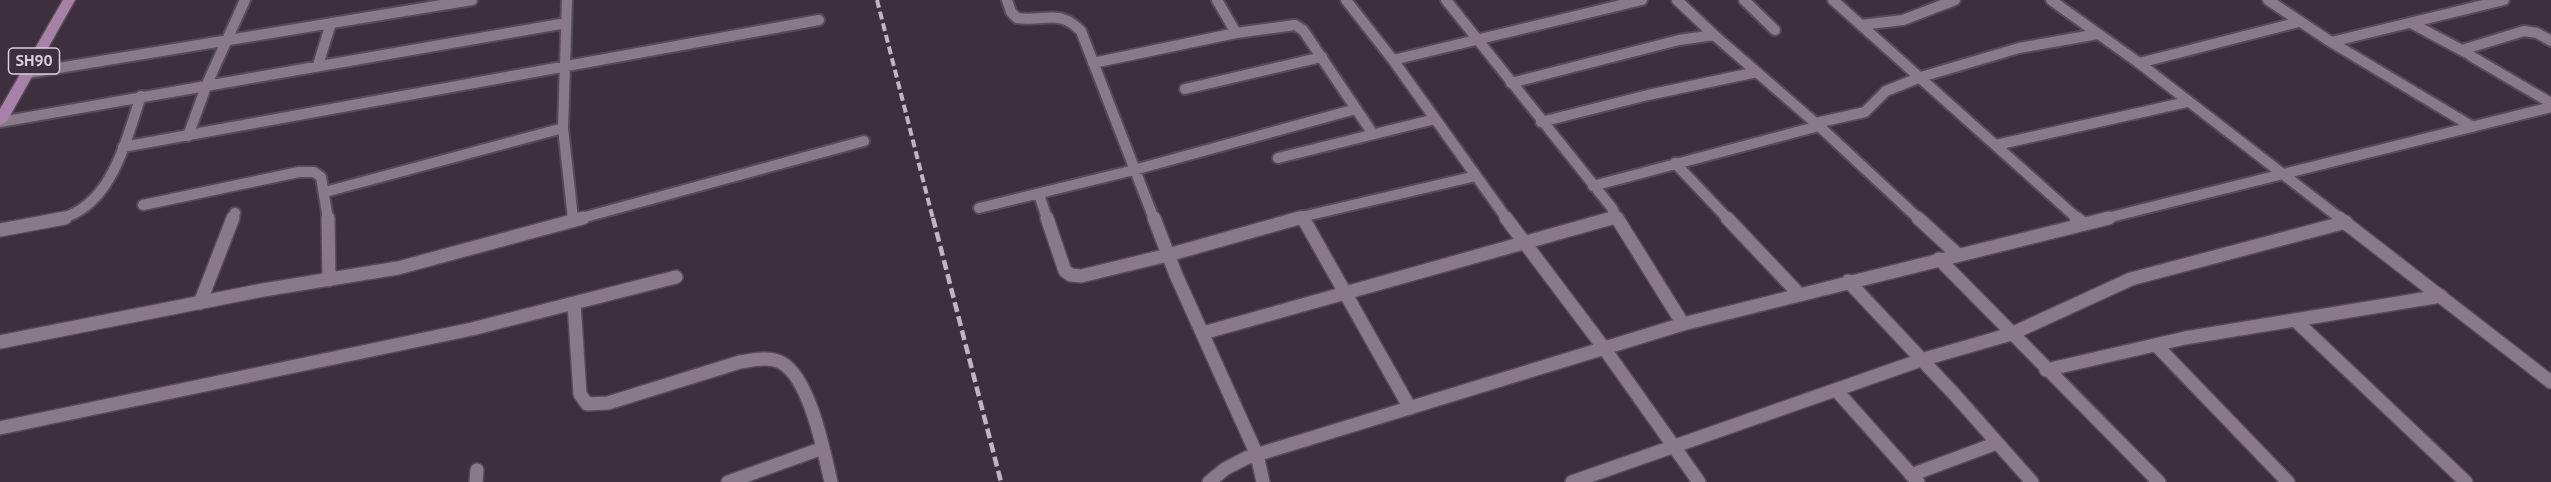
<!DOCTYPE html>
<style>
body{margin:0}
canvas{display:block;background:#3d2f3d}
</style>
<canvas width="2551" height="482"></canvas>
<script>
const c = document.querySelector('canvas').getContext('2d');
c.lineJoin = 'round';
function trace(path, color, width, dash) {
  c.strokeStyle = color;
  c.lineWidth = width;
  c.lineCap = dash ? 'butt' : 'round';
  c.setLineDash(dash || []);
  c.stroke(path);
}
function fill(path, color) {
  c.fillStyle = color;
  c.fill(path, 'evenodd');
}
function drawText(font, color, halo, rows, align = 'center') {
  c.font = font + ' "PT Sans",sans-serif';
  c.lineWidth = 4.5;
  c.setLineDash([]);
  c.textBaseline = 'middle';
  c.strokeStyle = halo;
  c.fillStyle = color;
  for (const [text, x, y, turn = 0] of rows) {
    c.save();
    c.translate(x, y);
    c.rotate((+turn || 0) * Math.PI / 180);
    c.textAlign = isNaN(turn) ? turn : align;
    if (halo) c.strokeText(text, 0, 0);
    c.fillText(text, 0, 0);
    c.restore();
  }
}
const minorFar1 = new Path2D(`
 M567,0L563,128L573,219
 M1007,0L1011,12L1017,18C1044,22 1059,8 1081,31L1154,219
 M1217,0L1236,33
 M1346,0L1393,60L1507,219
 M1446,0L1612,208L1615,215L1607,219
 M1744,0L1775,30
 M1833,0L2078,219
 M2268,0L2331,42L2473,127
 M2411,23L2467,53
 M1861,25L1903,20L1955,0
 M1714,35L1819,126L1919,219
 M2551,41L2537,33L2524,31L2465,49L2471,56L2551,103
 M2331,42L2504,0
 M1393,60L1642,0
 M1093,63L1236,33L1295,25L1303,30L1373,134
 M2139,63L2299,22
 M318,65L331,23
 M28,73L472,0
 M1511,83L1679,40L1714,35L1677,0
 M1185,89L1322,57
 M0,122L566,23
 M1541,122L1648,95L1757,72
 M1816,123L1865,112L1886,91L1921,77L2019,48L2098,34
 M188,136L207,84L245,0
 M1996,145L2187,102
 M123,147L819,20
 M1278,158L1435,119
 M1675,163L1728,219
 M1593,186L1819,126
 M325,192L563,128
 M1039,194L1047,219
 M143,205L299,172H314L321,177L328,219
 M979,208L1134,170L1356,109
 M1615,215L1618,219
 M1302,216L1304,219
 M59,219C112,206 125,142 141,96
 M233,219L235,213
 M578,219L864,141
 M1293,219L1476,176
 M2103,219L2551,107`);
const minor = new Path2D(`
 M328,218L329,280
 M573,218V220
 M1047,218L1065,271L1071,275L1081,276L1168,255L1299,218
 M1154,218L1176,275L1257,455L1263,482
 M1303,218L1410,408
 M1506,218L1604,348L1699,482
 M1617,218L1683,324
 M1727,218L1799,294
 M1918,218L1957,254
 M2076,218L2082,223
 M0,230L65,218
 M1939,259L2159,482
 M1848,281L1955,395L2032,482
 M200,303L233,218
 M574,303L580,394L587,404L608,403L740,362C753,360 770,356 782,363C810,379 824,452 831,482
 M2296,321L2466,482
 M1203,333L1612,218
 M0,342L263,290L398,268L583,218
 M2156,345L2288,482
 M2046,370L2185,338L2441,296
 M1836,390L1918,482
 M0,428L472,329L676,277
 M1911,475L1997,443
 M476,482L477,470
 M728,482L823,448
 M1209,482L1225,469L1246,458L1683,324L2109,218
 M1572,482L1921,360L2011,334L2131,279L2346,222`);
const tertiaryFar1 = new Path2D(`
 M2051,0L2139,63L2341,219`);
const tertiary = new Path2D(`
 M2339,218L2551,382`);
const primary = new Path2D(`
 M63,0H75L7,121L0,125V109Z`);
const railFar1 = new Path2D(`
 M877,0L933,219`);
const rail = new Path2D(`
 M933,218L1001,482`);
const shields = [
 [34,61,51]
];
const shieldNames = [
 ["SH90",34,61]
];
trace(minorFar1, '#574b57', 14);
trace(minor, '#574b57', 16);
trace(tertiaryFar1, '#574b57', 14);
trace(tertiary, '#574b57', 16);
trace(primary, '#574b57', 3);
trace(minorFar1, '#8a798a', 10);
trace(minor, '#8a798a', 13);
trace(tertiaryFar1, '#8a798a', 10);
trace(tertiary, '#8a798a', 13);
fill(primary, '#a781a7');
trace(railFar1, '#c0b6c0', 4, [8, 4]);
trace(rail, '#c0b6c0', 4.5, [10, 4.5]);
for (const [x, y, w] of shields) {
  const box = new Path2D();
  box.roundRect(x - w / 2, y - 13, w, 26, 4.5);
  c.fillStyle = '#3d2f3d';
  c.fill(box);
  trace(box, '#d9d0d9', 1.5);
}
drawText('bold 16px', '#d9d0d9', null, shieldNames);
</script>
